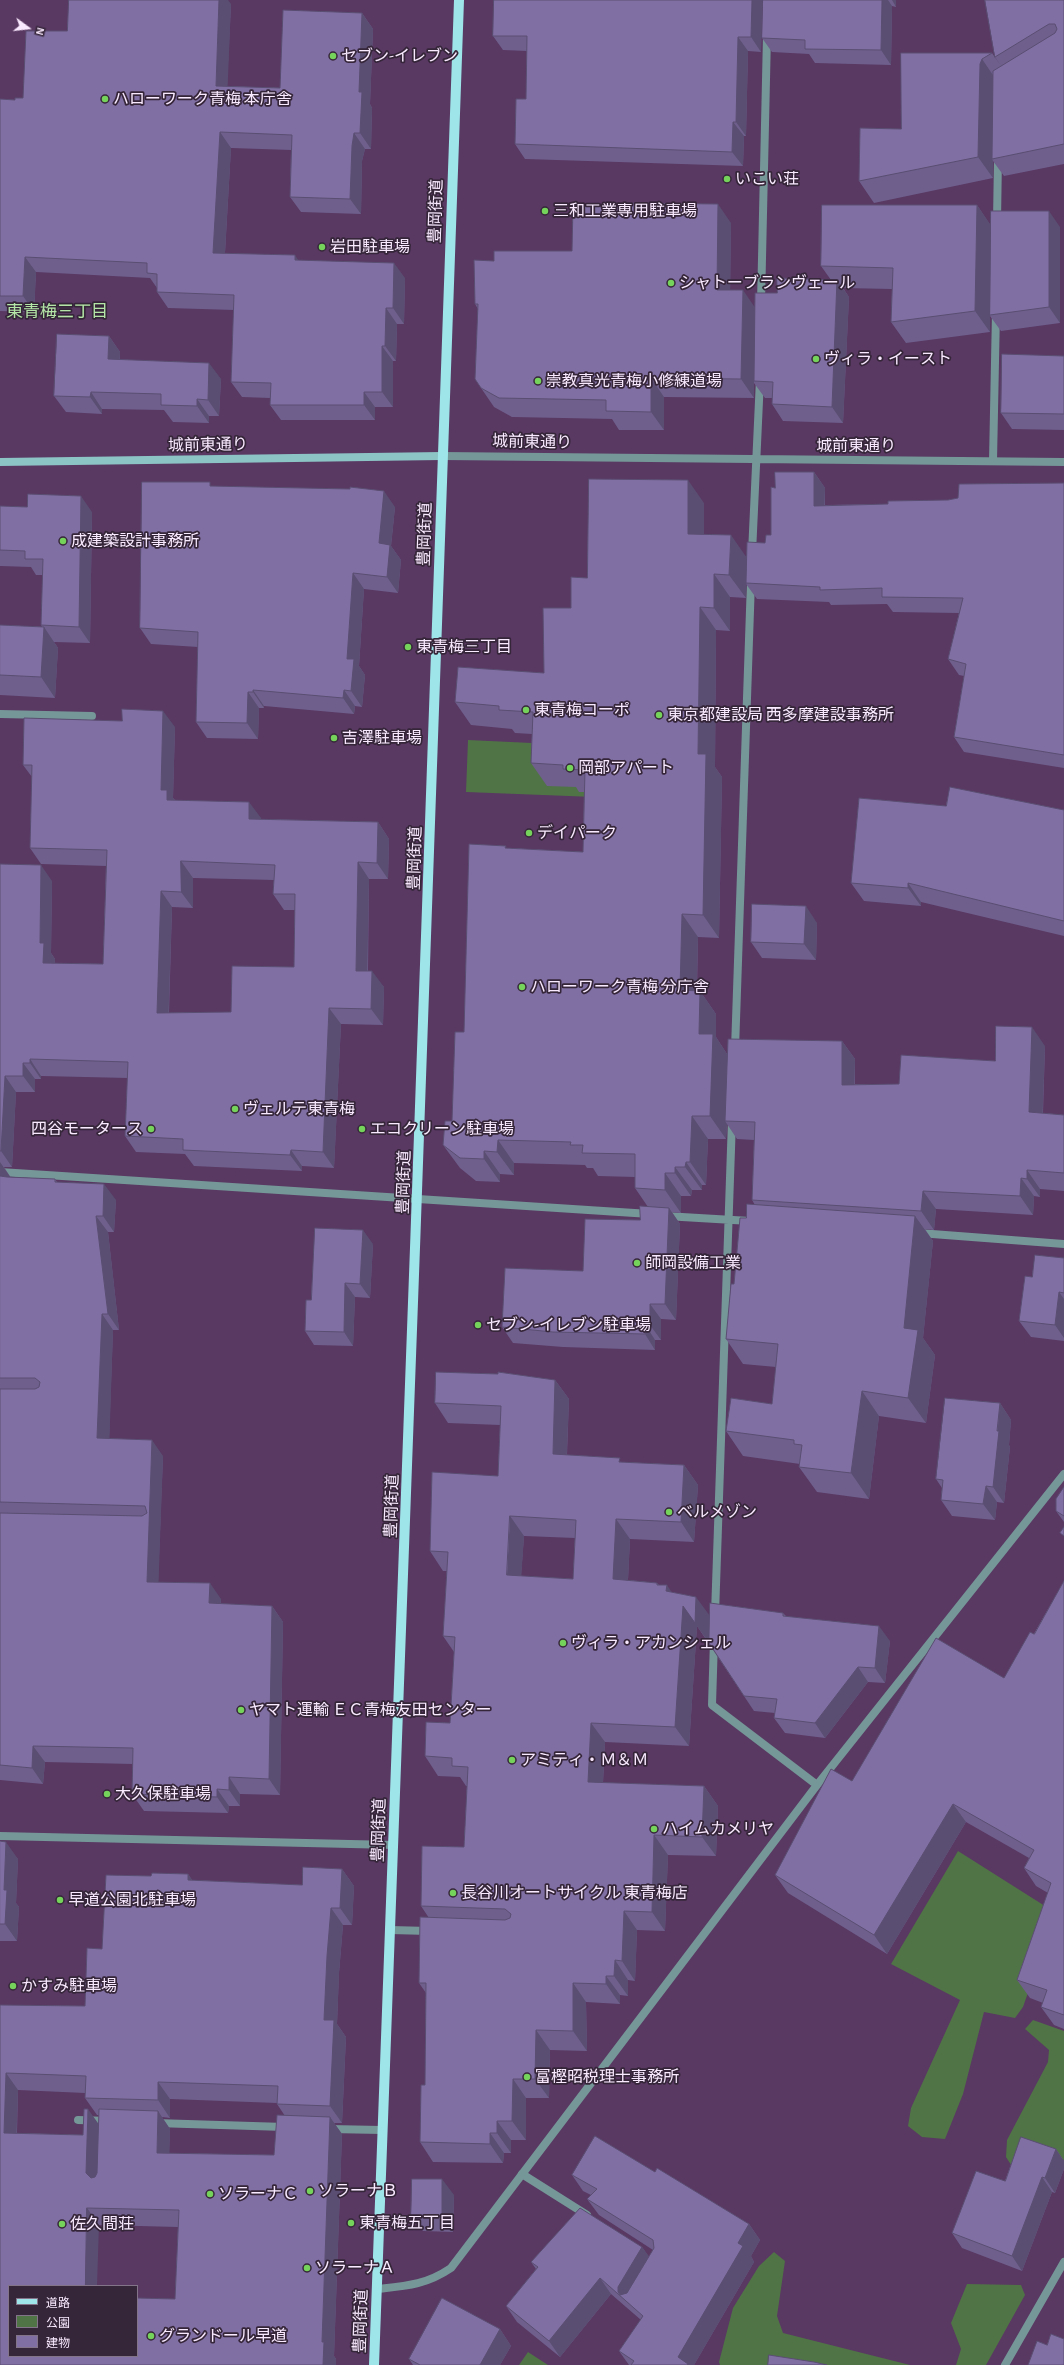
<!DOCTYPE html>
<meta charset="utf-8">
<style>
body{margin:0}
#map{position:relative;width:1064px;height:2365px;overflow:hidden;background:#593862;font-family:"Alegreya Sans","Noto Sans JP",sans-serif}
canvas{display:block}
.legend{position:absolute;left:8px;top:2285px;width:130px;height:72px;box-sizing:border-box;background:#36263a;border:1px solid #847489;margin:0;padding:5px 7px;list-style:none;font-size:12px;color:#faeaff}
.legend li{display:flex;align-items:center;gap:8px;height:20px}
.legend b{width:20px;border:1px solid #847489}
.north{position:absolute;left:8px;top:8px;width:40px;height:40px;-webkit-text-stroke:3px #36263a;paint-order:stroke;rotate:105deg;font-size:11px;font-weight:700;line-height:16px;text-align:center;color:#faeaff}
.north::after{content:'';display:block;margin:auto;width:14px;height:18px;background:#faeaff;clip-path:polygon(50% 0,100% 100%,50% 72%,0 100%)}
</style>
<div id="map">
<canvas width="1064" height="2365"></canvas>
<ul class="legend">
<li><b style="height:5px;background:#9de5e8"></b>道路</li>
<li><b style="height:11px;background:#507446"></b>公園</li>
<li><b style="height:11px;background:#806fa3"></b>建物</li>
</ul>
<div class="north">N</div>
</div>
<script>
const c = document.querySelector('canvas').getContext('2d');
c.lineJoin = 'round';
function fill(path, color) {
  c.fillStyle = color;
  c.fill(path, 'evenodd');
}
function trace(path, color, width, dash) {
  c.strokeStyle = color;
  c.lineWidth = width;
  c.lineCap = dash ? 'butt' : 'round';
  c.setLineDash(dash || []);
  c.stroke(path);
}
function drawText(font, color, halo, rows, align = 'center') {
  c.font = font + ' "Alegreya Sans","Noto Sans JP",sans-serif';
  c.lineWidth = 3.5;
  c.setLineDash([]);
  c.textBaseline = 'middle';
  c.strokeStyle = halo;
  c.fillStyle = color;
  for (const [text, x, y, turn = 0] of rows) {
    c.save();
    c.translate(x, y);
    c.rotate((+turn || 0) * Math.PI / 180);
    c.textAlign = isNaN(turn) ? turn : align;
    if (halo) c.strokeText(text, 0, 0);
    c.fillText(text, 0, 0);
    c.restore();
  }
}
const green = new Path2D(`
 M468,740L596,746L594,797L466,792Z
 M958,1851L1056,1913L1023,2007L1015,2018L984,2012L963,2094L945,2139L922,2137L908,2126L911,2108L960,2000L891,1964Z
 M1033,2020L1064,2031V2160L1030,2148L1015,2171L1006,2157L1007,2140L1048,2062L1049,2050L1025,2029Z
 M774,2252L785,2261L777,2316L783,2333L910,2365H720L719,2362L733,2308L759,2266Z
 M967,2284L1021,2285L1025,2295L986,2365H956L961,2349L951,2323Z
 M528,2352L548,2365H519Z`);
const lane = new Path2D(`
 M0,714L92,716
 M390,1930L430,1931
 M78,2120L109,2121
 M155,2123L285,2127
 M329,2129L382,2130
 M522,2174L587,2215`);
const street = new Path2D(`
 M997,221L998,158
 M761,303L767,35
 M442,456L1064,462
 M993,461L996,312
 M752,553L760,379
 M735,1049L751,581
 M0,1172L650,1214
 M665,1216L750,1221
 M919,1233L1064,1244
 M715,1614L732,1120
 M714,1640L712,1705L817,1785
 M0,1836L394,1845
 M377,2289C406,2286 426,2285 451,2268L817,1785L1064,1474
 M1005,2365L1064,2262`);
const secondary = new Path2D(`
 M0,462L442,456`);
const primary = new Path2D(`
 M374,2365C406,1577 429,788 459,0`);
const wall = new Path2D(`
 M494,0H762L761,52L748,51L746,136H744L743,166L525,159L515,144L526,99L527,51L503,50L493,36Z
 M763,0H896V7L892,6L891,65L815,63L809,54L772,52L762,38Z
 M1064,0V164L1004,176L993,161V178L874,203L859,181L901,129V53H992L1001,66L995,57Z
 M231,4L227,86L280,88L362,13L373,29L370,104L372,108L371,149H365L362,161L361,214L301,212L290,197L291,150L231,148L225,253L298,260L405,278L404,324H397L396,361H393V407H375V420H281L270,405V398L242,397L231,382L234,310L168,308L157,292V288L150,278L36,272L34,312L0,311V99L15,100L23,98L67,31Z
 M977,205L991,226L1060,227V323L1001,331L990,316V332L906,343L891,322L892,289L843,288L849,297L843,423L783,421L772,404V398H765L754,383V398L664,397V430H619L612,419L512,417L494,407L481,388L478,309L475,304L494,261L572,251L731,223L730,290L755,308L777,293L831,280L821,266Z
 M109,336L120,352V360L221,379L219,416H209V423L173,422L164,410L102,409V414L66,412L54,396Z
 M1064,356V430L1012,429L1001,413Z
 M814,472L825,488V505L888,504L948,500L1064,483V768L964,752L954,737L964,676L959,675L948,659L959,613L893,612L887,604L831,605L829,602L757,599L746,584V598L730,597V631L716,630L715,767L722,777L719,938L698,937L697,991H700L716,1014V1037L727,1054L842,1041L855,1059V1084H899L995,1061L1045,1046L1043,1113L1064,1115V1191L1040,1189V1197L1034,1196L1033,1215L936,1209L934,1230L925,1229L933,1241L923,1338L935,1355L926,1423L879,1416L869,1499L817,1492L799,1467L800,1464L743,1456L726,1431L772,1404L776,1367L743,1364L726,1339L734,1284L746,1218L755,1205L752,1200L754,1140L737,1139L727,1124L726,1139H708L706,1185H702V1190H692L691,1196H681V1213L672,1212L680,1224L676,1320L661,1319V1340H655V1350L563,1347L513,1343L502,1327L583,1271L640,1220L648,1207L635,1188V1177L598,1176L593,1168H587L585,1165L514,1163V1175L500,1174V1182L476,1181L460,1168L443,1145L452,1121L464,1032L508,848L583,852L584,792H579L576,787L547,786L531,763L532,734L515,733L512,729L471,725L455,702L544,673L571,608L587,578L704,503V534L747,557L765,543L771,535L775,488Z
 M213,486L395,507L391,546L401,560L398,593L364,589L359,666L365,675L362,707L355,706L354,714L264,706V708H259L258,739L207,738L196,722L198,647L151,644L140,628Z
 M0,506L92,512L90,643L54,642L58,648L55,698L0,695V625L42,627L41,625L43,575H36L31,567L0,566Z
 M175,727L173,798L175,800L261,818V819L378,822L389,839L388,879H369L368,971L384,987L383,1025L341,1024L334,1168L302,1166V1171L194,1166L185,1154L136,1152L125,1136L128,1078L41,1076V1079H35V1092H16L12,1167H4L11,1178L55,1179L57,1182L116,1200L114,1232H108L119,1330H113L109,1439L163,1456L158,1582L221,1599V1604L272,1606L283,1622L280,1795L240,1794V1806H229L228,1813L144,1811L132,1794L133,1764L45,1762L43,1784L0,1780V864L52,881L51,953L55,959V963L103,964L106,866L41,864L30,848L32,777L23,765ZM193,878L274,880L273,894L284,910H295L294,967L231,1012L169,1013L172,907L193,908Z
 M946,806L1064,810V936L921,902V906L864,901L851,883Z
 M817,923L816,960L762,958L751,942Z
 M373,1244L370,1298L355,1297L353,1346L314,1345L305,1331L311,1300Z
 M1064,1258V1341L1031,1337L1019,1321L1032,1277Z
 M555,1380L569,1399L567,1455L622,1462L684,1465L698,1485L694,1542L630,1539L628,1580L657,1583L659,1585L709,1616L783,1613L786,1616L890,1641L885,1683L868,1682L825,1738L785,1733L774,1718L775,1713L754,1711L697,1626L689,1746L605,1742L603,1783L704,1786L718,1806L716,1856L668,1855L665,1931L637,1930L635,1981L628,1980V1996L620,1995V2004L586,2002L587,2051L550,2050L549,2098H526V2140H511V2153H504L503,2163L433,2162L420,2142L425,2085L426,1993L419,1983L429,1918L421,1906L464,1847L467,1786H466L460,1777L438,1776L425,1756L450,1723L454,1652L443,1636L447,1571H443L430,1551L498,1476L500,1425L448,1423L435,1403ZM524,1536L575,1538L573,1579L521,1576Z
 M1000,1403L1011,1420L1009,1445L1010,1447L1004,1503L997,1502L995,1520L952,1516L941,1500L942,1488L936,1479Z
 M1064,1487V1522L1056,1511Z
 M1064,1581V2029L1054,2025L1041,2007L1043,2003L1030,1998L1017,1980L1048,1893L1036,1886L1024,1868L1029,1858L966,1822L887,1954L788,1893L775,1875L852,1781L1004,1678L1034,1634Z
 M0,1841L18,1859L16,1903L19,1907L17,1941H0Z
 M342,1869L354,1886L352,1925H343L339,1973L337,2024L346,2037L342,2123H334L342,2134L334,2356L336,2359L0,2365V2005L85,2006L102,1949L151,1876L188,1874L192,1880L302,1885ZM18,2090L85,2093V2098L97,2115H99V2124L83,2135L17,2133ZM170,2099L277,2103V2104L285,2116L274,2155L169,2153L170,2129L162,2117L170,2118ZM99,2225L178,2227L175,2299L9,2356Z
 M1056,2149L1064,2161V2169L1055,2193L1052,2192L1022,2271L962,2248L952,2233L1005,2181Z
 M655,2172L749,2224L760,2240L751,2256L754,2262L694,2365H629L619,2351L641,2320L611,2294L560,2357L517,2322L506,2306L536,2269L531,2262L642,2247L649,2257L653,2250L599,2215L587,2199L591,2195L583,2191L572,2175Z
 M454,2195L453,2232L423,2231L411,2215Z
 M500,2329L511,2346L500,2365H413L409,2359Z`);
const shadedWall = new Path2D(`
 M219,0H228L231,4L227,102L216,86Z
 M752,0H762L761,52L751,37Z
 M882,0H888L892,6L891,65L881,50Z
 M892,0H896V7Z
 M362,13L373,29L370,104L372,108L371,149L360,133L359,92Z
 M738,37L748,51L746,136L736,122Z
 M982,59L997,81L992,159L993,161V178L978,157L980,64Z
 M733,122L744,136L743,166L732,152Z
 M220,132L231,148L224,269L213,253Z
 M354,133L365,149L362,161L361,214L350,199L352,146Z
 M718,204L731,223L730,309L717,290Z
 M977,205L992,227L990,315V332L975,311Z
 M1049,211L1060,227V323L1049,307Z
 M295,255L305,271L295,260Z
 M25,257L36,272L34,312L23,296Z
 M394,263L405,278L404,324L393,308Z
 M837,280L849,297L843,423L832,407Z
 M743,290L756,309L754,381V398L741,379Z
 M386,308L397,324L396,361L385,346Z
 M109,336L120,352L119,376L108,359Z
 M382,346L393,361V407L382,392Z
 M209,363L221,379L219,416L208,400Z
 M651,378L664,397V430L651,412Z
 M91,392L102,409V414L90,397Z
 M364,392L375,407V420L364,405Z
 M197,399L209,416V423L197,406Z
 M814,472L825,488L824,521L814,506Z
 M688,480L704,503V557L688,534Z
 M384,491L395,507L391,546L401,560L398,593L387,577L379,543Z
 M81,496L92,512L90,643L79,627Z
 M731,535L747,558L746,598L729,575Z
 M353,573L364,589L359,666L365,675L362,707L351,691L347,659Z
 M714,574L730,597V631L714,608Z
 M700,607L716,630L715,767L722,777L719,938L703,915L698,754Z
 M44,627L58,648L55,698L41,677Z
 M253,690L264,706V708L253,692Z
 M344,690L355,706L354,714L343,698Z
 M248,692L259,708L258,739L247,723Z
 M163,711L175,727L173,798L179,806L167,800L161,790Z
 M249,802L261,818L260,835L249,819Z
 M378,822L389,839L388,879L377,863Z
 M181,861L193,878V908L181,892Z
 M358,862L369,879L367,987L356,971Z
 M41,865L52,881L51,953L55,959L54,979L43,963L40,943Z
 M908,883L921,902V906L908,888Z
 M161,891L172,907L168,1029L157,1013Z
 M806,906L817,923L816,960L804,944Z
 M682,914L698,937L696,1013L680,990Z
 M372,971L384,987L383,1025L371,1009Z
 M700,991L716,1014V1037L729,1057L725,1121L727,1124L726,1139L710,1116L699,1034Z
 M329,1008L341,1024L334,1168L323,1152Z
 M1032,1027L1045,1046L1042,1130L1029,1112Z
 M842,1041L855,1059L854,1103L842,1085Z
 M30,1059L41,1076V1079L30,1063Z
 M23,1063L35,1079V1092L23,1076Z
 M5,1076L16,1092L12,1167L1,1151Z
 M692,1116L708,1139L706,1185L690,1162Z
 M498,1140L514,1163V1175L497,1152Z
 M291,1150L302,1166V1171L290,1155Z
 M484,1151L500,1174V1182L484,1159Z
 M0,1162L11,1178L0,1176Z
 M686,1162L702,1185V1190L685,1167Z
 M675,1167L692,1190L691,1196L675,1173Z
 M1027,1170L1040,1189V1197L1027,1179Z
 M665,1173L681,1196V1213L665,1190Z
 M1021,1178L1034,1196L1033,1215L1020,1196Z
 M104,1184L116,1200L114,1232L103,1216Z
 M923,1191L936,1209L934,1230L921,1211Z
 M669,1208L680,1224L676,1320L665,1304Z
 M96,1216L108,1232L119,1330L108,1314Z
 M915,1216L933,1241L923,1338L935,1355L926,1423L908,1398L904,1328Z
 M363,1230L373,1244L370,1298L360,1284Z
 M345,1283L355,1297L353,1346L344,1332Z
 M1059,1292L1064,1299V1338L1055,1325Z
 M650,1304L661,1319V1340L650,1325Z
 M102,1314L113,1330L109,1454L97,1438Z
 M645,1324L655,1340V1350L645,1334Z
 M555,1380L569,1399L566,1474L553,1454Z
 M862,1391L879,1416L869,1499L851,1473Z
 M1000,1403L1011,1420L1009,1445L1010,1447L1004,1503L993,1487Z
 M152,1440L163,1456L158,1598L147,1582Z
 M684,1465L698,1485L694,1542L681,1522Z
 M986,1486L997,1502L995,1520L983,1504Z
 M510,1516L524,1536L520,1594L507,1575Z
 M616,1519L630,1539L627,1599L613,1579Z
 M210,1583L221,1599L220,1619L209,1603Z
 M667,1585L680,1605L666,1591Z
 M696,1597L710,1616L709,1643L697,1626L689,1746L675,1727L683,1606Z
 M272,1606L283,1622L280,1795L269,1779Z
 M879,1626L890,1641L885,1683L875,1668Z
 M858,1667L868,1682L825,1738L815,1723Z
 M591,1723L605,1742L602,1802L588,1782Z
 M33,1746L45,1762L43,1784L32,1768Z
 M229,1777L240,1794V1806L229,1790Z
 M704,1786L718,1806L716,1856L702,1837Z
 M217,1789L229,1806L228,1813L217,1797Z
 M953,1804L966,1822L887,1954L874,1935Z
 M654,1835L668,1855L665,1931L652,1912Z
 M6,1842L18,1859L16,1903L19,1907L17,1941L5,1924L4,1890Z
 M342,1869L354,1886L352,1925L340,1908Z
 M188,1874L200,1891L188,1880Z
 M331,1908L343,1925L339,1973L337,2024L346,2037L342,2123L330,2106L324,2020L327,1956Z
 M624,1911L637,1930L635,1981L622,1961Z
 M615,1960L628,1980V1996L614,1976Z
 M606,1976L620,1995V2004L606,1984Z
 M573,1983L586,2002L587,2051L573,2031Z
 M536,2030L550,2050L549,2098L535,2079Z
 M6,2073L18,2090L16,2150L4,2133Z
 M513,2079L526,2098V2140L512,2121Z
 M158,2082L170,2099V2118L158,2100Z
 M88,2109L100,2126L98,2190L86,2173Z
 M158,2111L170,2129L169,2170L157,2153Z
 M330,2117L342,2134L334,2356L336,2359V2365H323L322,2342Z
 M497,2121L511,2140V2153L497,2133Z
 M490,2133L504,2153L503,2163L490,2144Z
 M1056,2149L1064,2161V2169L1055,2193L1045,2178Z
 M1042,2177L1052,2192L1022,2271L1012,2256Z
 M442,2179L454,2195L453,2232L442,2216Z
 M87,2208L99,2225L97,2286H85Z
 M749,2224L760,2240L751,2256L754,2262L694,2365H684L678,2357L738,2243Z
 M642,2247L654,2263L629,2304L618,2292V2287Z
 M600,2278L611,2294L560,2357L549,2341Z
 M500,2329L511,2346L500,2365H480Z`);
const building = new Path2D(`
 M69,0H219L216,86L280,88L283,10L362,13L359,92H362L360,133H354L352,146L350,199L290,197L292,135L220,132L213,253L295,255V260L394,263L393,308H386L385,346H382V392H364V405H270L271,383L231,382L234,295L157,292V274L147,273V263L25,257L23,296H0V99L15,100V98H23L26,31H67Z
 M494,0H752L751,37H738L736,122H733L732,152L515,144L516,99H526L527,36H493Z
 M763,0H882L881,50L805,49V40L762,38Z
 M985,0H1064V144L992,159L993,71L1055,33L1057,29L1055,24H1049L995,57Z
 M901,53H992L982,59L980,64L978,157L859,181L860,128L901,129Z
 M621,203L718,204L717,290H743L741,379L651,378V412L606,411V400L499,398L481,388L475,379L478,304H475L474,260L494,261V251H572L573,204L621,206Z
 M822,205H977L975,311L891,322L893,268L821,266Z
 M991,211H1049V307L990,315Z
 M777,278L837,280L832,407L772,404L773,382L754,381L755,293H777Z
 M57,334L109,336L108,359L209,363L208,400L197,399V406L161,405V394L91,392L90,397L54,396Z
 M1002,354L1064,356V414L1001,413Z
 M775,472H814V506L888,504V501L948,500L958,498L959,484L1064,483V755L954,737L966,664L948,659L963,598L882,597V588L820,590V587L746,583L747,542L765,543L766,535H771V487L775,488Z
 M589,479L688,480V534L731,535L729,575L714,574V608L700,607L698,754H706L703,915L682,914L680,990L700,991L699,1034H713L710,1116H692L690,1162H686L685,1167H675V1173H665V1190L635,1188V1154L582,1153L583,1145H570L571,1142L498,1140L497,1152L484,1151V1159L460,1158L443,1145L445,1121H452L455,1032H464L469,844L506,846L505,848L583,852L585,770L563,769V765L531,763L533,712L499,710V706L455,702L458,667L544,673L543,608H571V577L587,578Z
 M142,482H210V486L350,489V487L384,491L379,543L390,545L387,577L353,573L347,659H354L351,691L344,690L343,698L253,690V692H248L247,723L196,722L198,632L140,628Z
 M28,494L81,496L79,627L41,625L43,559H25V551L0,550V506L27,507Z
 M0,625L44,627L41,677L0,675Z
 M122,709L163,711L161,790H167V800L249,802V819L378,822L377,863L358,862L356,971H372L371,1009L329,1008L323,1152L291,1150L290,1155L183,1150V1139L125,1136L128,1062L30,1059V1063H23V1076H5L1,1151H0V864L41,865L40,943H44L43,963L103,964L107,850L30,848L32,765H23L24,718L122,721ZM181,861L275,865L273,894H295L294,967L232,966L231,1012L157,1013L161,891L181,892Z
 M950,787L1064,810V921L908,883V888L851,883L859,798L946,806Z
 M752,904L806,906L804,944L751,942Z
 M996,1026L1032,1027L1029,1112L1064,1115V1173L1027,1170V1179L1021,1178L1020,1196L923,1191L921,1211L752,1200L755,1122L725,1121L728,1039L842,1041V1085L899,1084L901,1055L995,1061Z
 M0,1176L7,1177L55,1179V1182L104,1184L103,1216H96L108,1314H102L97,1438L152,1440L147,1582L210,1583L209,1603L272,1606L269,1779L229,1777V1790L217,1789V1797L132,1794L133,1748L33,1746L32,1768L0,1765V1513L142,1516L147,1513L145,1506L0,1502V1389H35L39,1387L40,1382L35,1378H0Z
 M747,1204L915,1216L904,1328L918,1330L908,1398L862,1391L851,1473L799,1467L802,1445L794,1444V1440L726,1431L731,1398L772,1404L778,1344L726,1339L731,1284H734L740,1218H746Z
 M640,1206L669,1208L665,1304H650V1325L645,1324V1334L553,1332L502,1327L505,1268L583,1271L585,1219L640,1220Z
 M315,1228L363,1230L360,1284L345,1283L344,1332L305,1331L306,1300H311Z
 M1035,1255L1064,1258V1293L1059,1292L1055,1325L1019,1321L1025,1276L1032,1277Z
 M436,1372L498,1374V1372L555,1380L553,1454L620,1458L619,1462L684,1465L681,1522L616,1519L613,1579L657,1583V1585H667L666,1591L696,1597L695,1623L683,1606L675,1727L591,1723L588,1782L704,1786L702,1837L654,1835L652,1912L624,1911L622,1961L615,1960L614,1976H606V1984L573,1983V2031L536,2030L535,2079H513L512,2121H497V2133H490V2144L420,2142L421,2085H425L426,1983H419L420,1917L505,1920L510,1918L511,1914L505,1909L421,1906L422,1846L464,1847L468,1767L452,1766V1758L425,1756L426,1722L450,1723L455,1637L443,1636L448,1552L430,1551L432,1472L498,1476L501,1406L435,1403ZM510,1516L576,1520L573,1579L507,1575Z
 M945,1398L1000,1403L997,1431H999L993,1487L986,1486L983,1504L941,1500L943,1480L936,1479Z
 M1064,1487V1516L1056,1511V1499Z
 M1064,1527V1536L1060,1533Z
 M1064,1581V2015L1041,2007L1047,1990L1017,1980L1051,1883L1024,1868L1034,1850L953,1804L874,1935L775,1875L831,1769L852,1781L936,1638L1004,1678L1030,1632L1034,1634Z
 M710,1603L783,1613V1616L879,1626L875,1668L858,1667L815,1723L774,1718L777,1699L744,1696L709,1643Z
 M0,1841L6,1842L4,1890H7L5,1924H0Z
 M303,1867L342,1869L340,1908H331L327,1956L324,2020H334L330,2106L277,2104L278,2086L158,2082V2100L85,2098L86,2076L6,2073L4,2133L83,2135L84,2109H88L86,2173L91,2178L95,2177L97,2173L99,2109L158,2111L157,2153L274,2155L277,2115L330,2117L322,2342H324L323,2365H0V2005L85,2006L87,1948L102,1949L106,1875L151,1876L152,1873L188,1874V1880L302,1885ZM87,2208L179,2210L175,2299L137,2298V2356H9V2286H85Z
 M595,2136L655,2172L657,2168L749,2224L738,2243L743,2246L678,2357L688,2364L687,2365H631L634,2361L619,2351L643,2316L600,2278L549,2341L506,2306L538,2267L531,2262L580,2208L642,2247L618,2287V2292L620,2295L627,2293L654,2248L653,2240L587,2199L597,2189L572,2175Z
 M1021,2137L1056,2149L1045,2178L1042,2177L1012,2256L952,2233L976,2171L1005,2181Z
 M412,2179H442V2216L411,2215Z
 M442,2298L500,2329L480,2365H420L409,2359Z
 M1051,2334L1064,2339V2365H1028L1037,2341L1047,2345Z
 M769,2355L814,2362L827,2365H768Z`);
const markers = [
 [333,56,4,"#75d25a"],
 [105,99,4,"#75d25a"],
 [727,179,4,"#75d25a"],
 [545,211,4,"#75d25a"],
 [322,247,4,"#75d25a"],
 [671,283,4,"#75d25a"],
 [816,359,4,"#75d25a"],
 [538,381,4,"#75d25a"],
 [63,541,4,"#75d25a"],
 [408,647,4,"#75d25a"],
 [526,710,4,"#75d25a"],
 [659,715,4,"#75d25a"],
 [334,738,4,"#75d25a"],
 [570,768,4,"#75d25a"],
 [529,833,4,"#75d25a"],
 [522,987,4,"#75d25a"],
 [235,1109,4,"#75d25a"],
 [151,1129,4,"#75d25a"],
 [362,1129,4,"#75d25a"],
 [637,1263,4,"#75d25a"],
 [478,1325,4,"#75d25a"],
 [669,1512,4,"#75d25a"],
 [563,1643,4,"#75d25a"],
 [241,1710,4,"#75d25a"],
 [512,1760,4,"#75d25a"],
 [107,1794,4,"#75d25a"],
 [654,1829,4,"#75d25a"],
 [453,1893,4,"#75d25a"],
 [60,1900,4,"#75d25a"],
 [13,1986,4,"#75d25a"],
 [527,2077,4,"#75d25a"],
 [310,2191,4,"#75d25a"],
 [210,2194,4,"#75d25a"],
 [351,2223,4,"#75d25a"],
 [62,2224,4,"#75d25a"],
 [307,2268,4,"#75d25a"],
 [151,2336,4,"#75d25a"]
];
const poiNames = [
 ["セブン-イレブン",341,56],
 ["ハローワーク青梅 本庁舎",113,99],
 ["いこい荘",735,179],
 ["三和工業専用駐車場",553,211],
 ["岩田駐車場",330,247],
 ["シャトーブランヴェール",679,283],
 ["ヴィラ・イースト",824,359],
 ["崇教真光青梅小修練道場",546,381],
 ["成建築設計事務所",71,541],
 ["東青梅三丁目",416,647],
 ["東青梅コーポ",534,710],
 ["東京都建設局 西多摩建設事務所",667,715],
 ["吉澤駐車場",342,738],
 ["岡部アパート",578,768],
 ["デイパーク",537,833],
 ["ハローワーク青梅 分庁舎",530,987],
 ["ヴェルテ東青梅",243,1109],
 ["四谷モータース",143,1129,"right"],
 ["エコクリーン駐車場",370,1129],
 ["師岡設備工業",645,1263],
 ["セブン-イレブン駐車場",486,1325],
 ["ベルメゾン",677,1512],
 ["ヴィラ・アカンシェル",571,1643],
 ["ヤマト運輸 ＥＣ青梅友田センター",249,1710],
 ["アミティ・Ｍ＆Ｍ",520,1760],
 ["大久保駐車場",115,1794],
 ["ハイムカメリヤ",662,1829],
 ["長谷川オートサイクル 東青梅店",461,1893],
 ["早道公園北駐車場",68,1900],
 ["かすみ駐車場",21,1986],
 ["富樫昭税理士事務所",535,2077],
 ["ソラーナＢ",318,2191],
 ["ソラーナＣ",218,2194],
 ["東青梅五丁目",359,2223],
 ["佐久間荘",70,2224],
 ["ソラーナＡ",315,2268],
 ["グランドール早道",159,2336]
];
const streetNames = [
 ["豊岡街道",436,211,-88],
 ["城前東通り",532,442,1],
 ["城前東通り",208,445,-1],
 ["城前東通り",856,446],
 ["豊岡街道",425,534,-88],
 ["豊岡街道",415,858,-88],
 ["豊岡街道",404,1182,-88],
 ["豊岡街道",392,1506,-88],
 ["豊岡街道",379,1830,-88],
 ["豊岡街道",361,2321,-88]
];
const neighbourhoodNames = [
 ["東青梅三丁目",57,312]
];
fill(green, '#507446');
trace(lane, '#759798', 8);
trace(street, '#759798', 8);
trace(secondary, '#8cc3c5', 8);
trace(primary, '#9de5e8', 10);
fill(wall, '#6e5f8c');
fill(shadedWall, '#5a4e72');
fill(building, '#806fa3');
trace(building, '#5a4e72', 1);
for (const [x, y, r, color] of markers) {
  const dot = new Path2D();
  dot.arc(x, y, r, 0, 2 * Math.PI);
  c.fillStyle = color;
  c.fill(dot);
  trace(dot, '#36263a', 1.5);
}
drawText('16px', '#faeaff', '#36263a', poiNames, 'left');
drawText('16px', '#faeaff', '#36263a', streetNames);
drawText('17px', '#b4e7a7', '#36263a', neighbourhoodNames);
</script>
